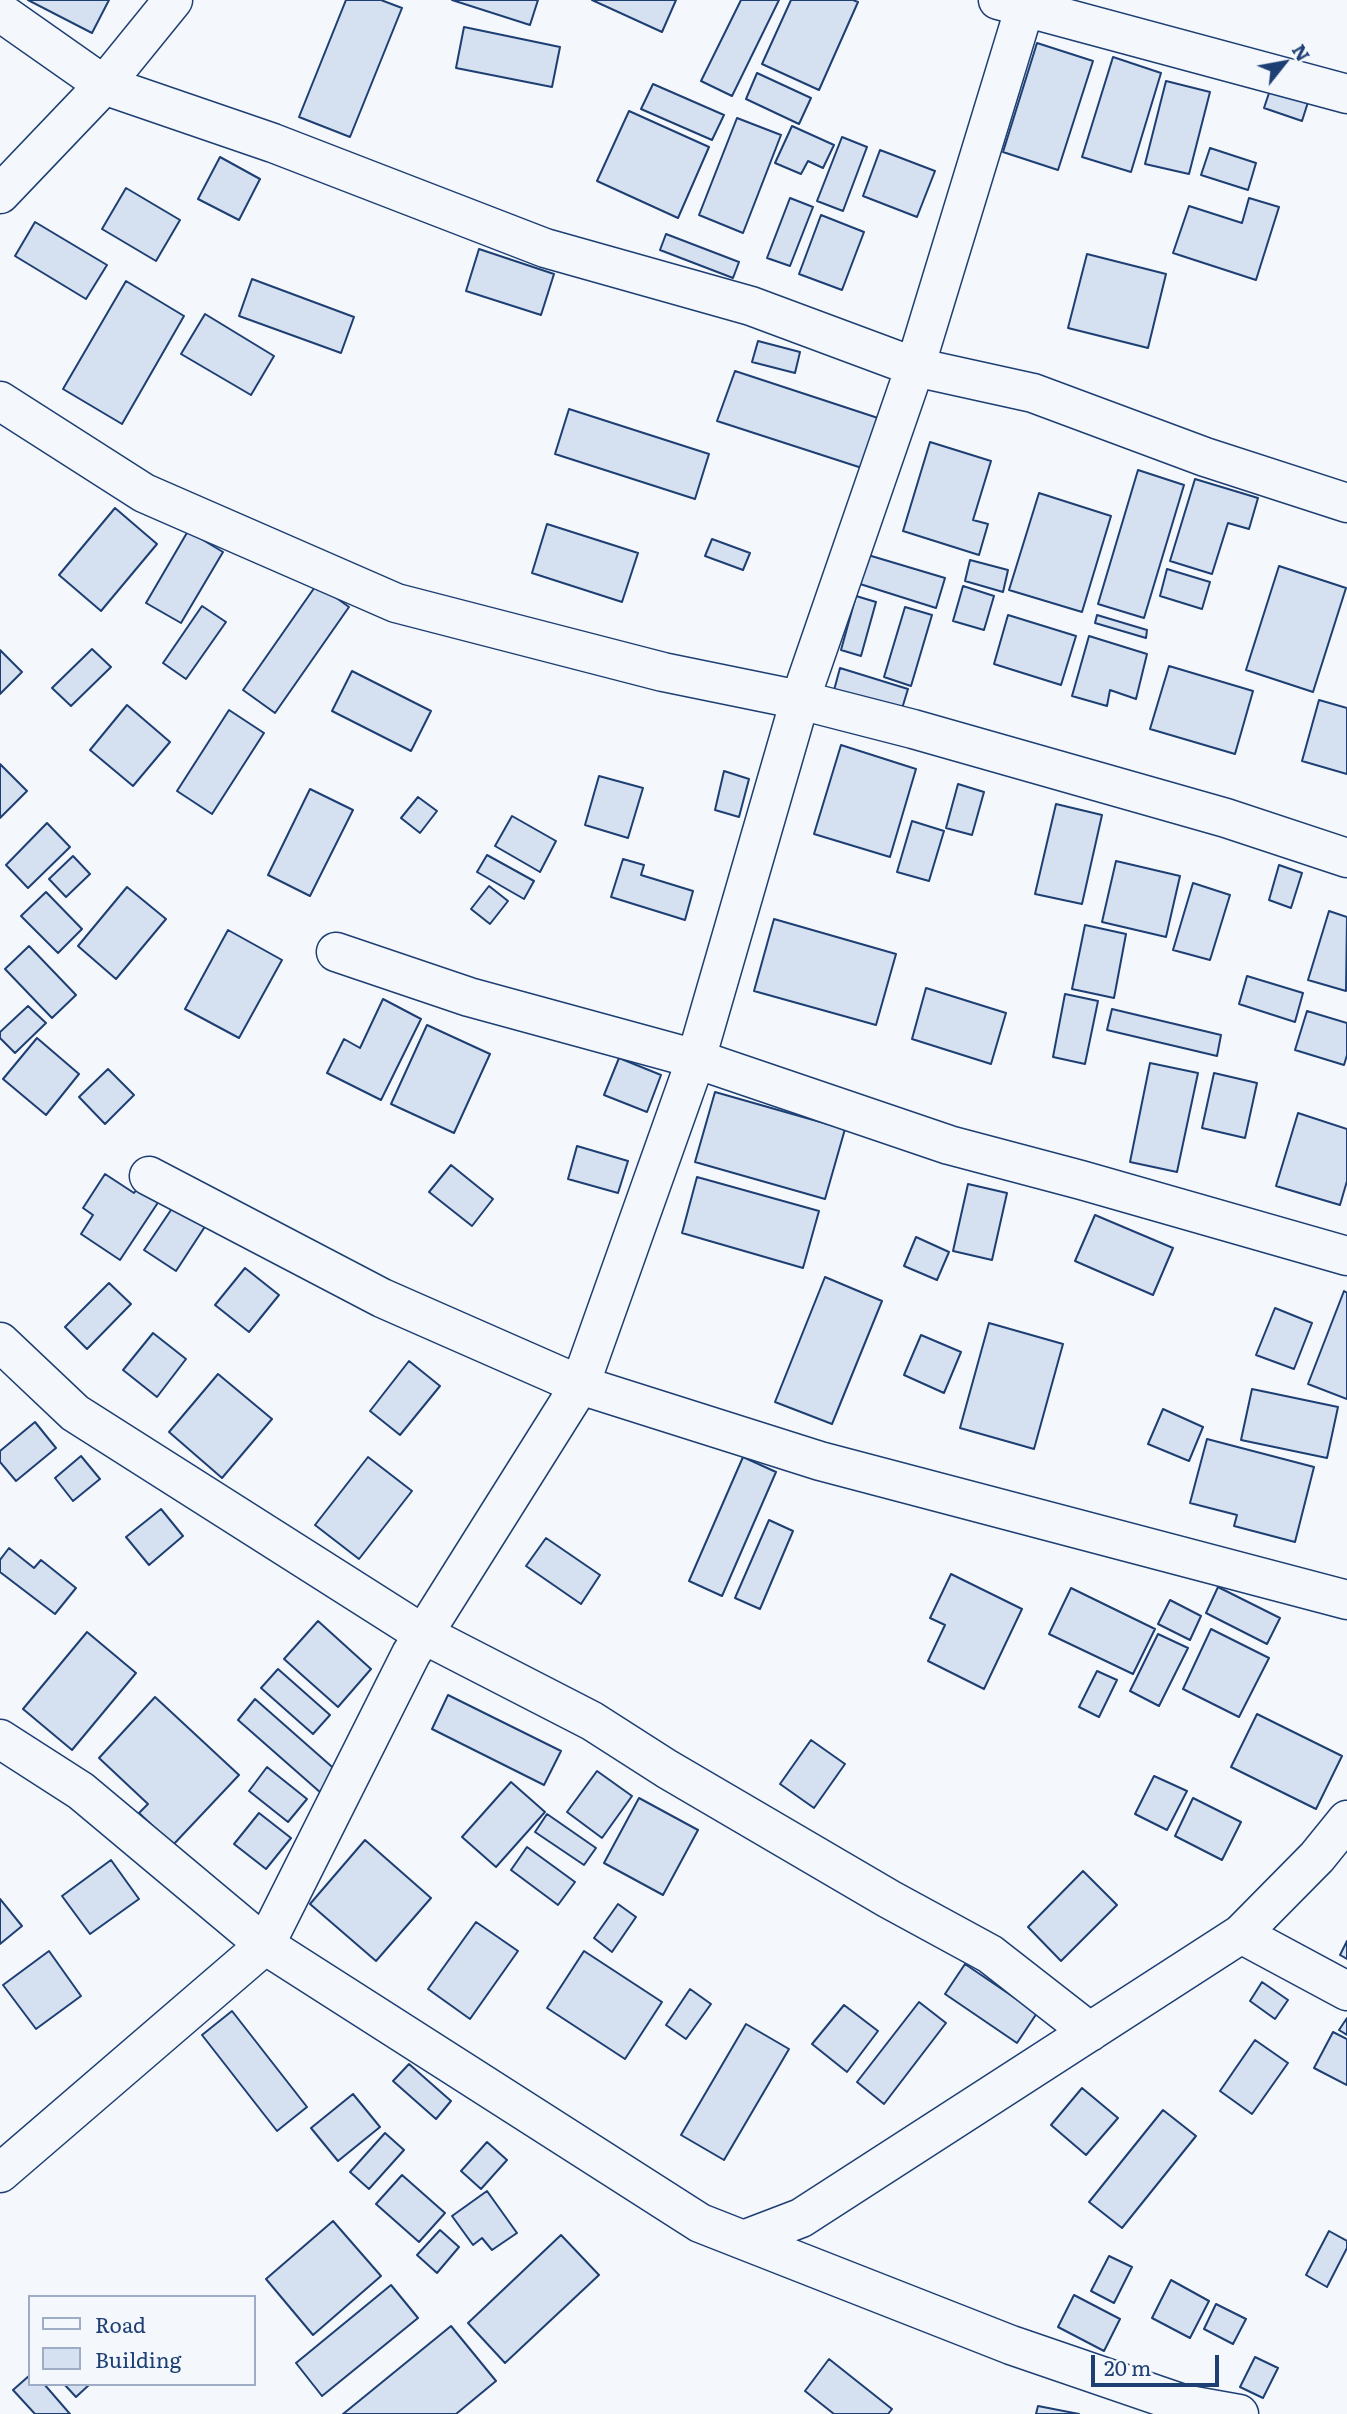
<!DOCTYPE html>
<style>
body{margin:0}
#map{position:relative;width:1347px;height:2414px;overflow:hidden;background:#f4f7fb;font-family:Literata,serif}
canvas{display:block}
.legend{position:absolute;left:28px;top:2295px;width:228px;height:91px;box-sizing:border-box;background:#f4f7fb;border:2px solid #9eadc5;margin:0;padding:9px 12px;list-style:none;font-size:21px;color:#1d3f73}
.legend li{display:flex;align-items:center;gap:14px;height:35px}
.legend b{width:35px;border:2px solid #9eadc5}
.north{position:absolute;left:1249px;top:28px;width:70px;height:70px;-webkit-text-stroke:5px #f4f7fb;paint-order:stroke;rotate:59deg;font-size:19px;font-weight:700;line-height:28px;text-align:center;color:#1d3f73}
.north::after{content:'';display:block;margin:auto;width:24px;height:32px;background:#1d3f73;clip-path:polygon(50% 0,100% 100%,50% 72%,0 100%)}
.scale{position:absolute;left:1091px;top:2355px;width:128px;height:32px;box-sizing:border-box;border:4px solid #1d3f73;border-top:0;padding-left:9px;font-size:21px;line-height:24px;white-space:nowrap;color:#1d3f73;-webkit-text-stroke:5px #f4f7fb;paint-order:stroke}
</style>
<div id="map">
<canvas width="1347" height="2414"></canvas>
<ul class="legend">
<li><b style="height:9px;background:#f4f7fb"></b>Road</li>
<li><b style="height:19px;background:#d5e0f0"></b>Building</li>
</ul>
<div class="north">N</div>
<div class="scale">20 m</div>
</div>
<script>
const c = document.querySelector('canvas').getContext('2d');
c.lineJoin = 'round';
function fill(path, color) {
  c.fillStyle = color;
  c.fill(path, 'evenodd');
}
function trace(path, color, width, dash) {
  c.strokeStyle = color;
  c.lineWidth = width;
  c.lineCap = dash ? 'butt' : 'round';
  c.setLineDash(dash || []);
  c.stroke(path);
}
const building = new Path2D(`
 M28,0H109L92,33Z
 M346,0H381L402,8L350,137L299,117Z
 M452,0H538L530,25Z
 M592,0H676L662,32Z
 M741,0H779L732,96L701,81Z
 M791,0H853L858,2L819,90L762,64Z
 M464,27L560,47L552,87L456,68Z
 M1037,43L1093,61L1058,170L1003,152Z
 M1113,57L1161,73L1131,172L1082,157Z
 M757,73L811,98L799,124L746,99Z
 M1166,81L1210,92L1189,174L1145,164Z
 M653,84L724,115L712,140L641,109Z
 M1271,87L1309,99L1302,121L1264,108Z
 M629,111L709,147L678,218L597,181Z
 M737,118L781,135L743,233L699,215Z
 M792,126L834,145L823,168L808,161L801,174L775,163Z
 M842,137L867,147L843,211L817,201Z
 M1210,148L1256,163L1248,190L1201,175Z
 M880,150L935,171L917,217L863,196Z
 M220,157L260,179L239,220L198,199Z
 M126,188L180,220L156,261L102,229Z
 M790,198L813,207L790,266L767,258Z
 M1249,198L1279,207L1256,280L1173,253L1189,206L1242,223Z
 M821,215L864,232L842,290L799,274Z
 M35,222L107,265L86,299L15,256Z
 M666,234L739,262L733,278L660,250Z
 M479,249L554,274L541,315L466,291Z
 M1087,254L1166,274L1148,348L1068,328Z
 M252,279L354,317L341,353L239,316Z
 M126,281L184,316L122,424L63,389Z
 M205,314L274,356L251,395L181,354Z
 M758,341L800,352L795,373L752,362Z
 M735,371L881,419L865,469L717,421Z
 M569,409L709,454L695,499L555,454Z
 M930,442L991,461L973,520L988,524L979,555L903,531Z
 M1138,470L1184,485L1144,618L1098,604Z
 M1195,479L1258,498L1249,529L1228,523L1212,574L1170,561Z
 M1039,493L1111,516L1082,612L1009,590Z
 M115,508L157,544L101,611L59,575Z
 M547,524L638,553L622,602L532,573Z
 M188,531L223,552L181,623L146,603Z
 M712,539L750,553L743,570L705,556Z
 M868,555L945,578L936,608L860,584Z
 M970,560L1008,570L1003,592L965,581Z
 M1279,566L1346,588L1313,692L1246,670Z
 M1167,569L1210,582L1202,609L1160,596Z
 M317,584L349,607L275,713L243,690Z
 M963,586L994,596L984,630L953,621Z
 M856,596L876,602L861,656L841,650Z
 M202,606L226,622L186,679L163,663Z
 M905,607L932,615L911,686L884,677Z
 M1008,615L1076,636L1061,685L994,664Z
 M1097,615L1147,630L1146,638L1095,623Z
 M1089,636L1147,654L1136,699L1110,690L1107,706L1072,696Z
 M92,649L111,667L71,706L52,688Z
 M0,650L22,672L0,694Z
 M1169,666L1253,691L1235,754L1150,729Z
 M840,668L908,689L900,715L833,694Z
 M352,671L431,711L411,751L332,711Z
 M1319,700L1347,708V774L1302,761Z
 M127,705L170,742L133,786L90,750Z
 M229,710L264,733L212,814L177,791Z
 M841,745L916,769L890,857L814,834Z
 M0,764L27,791L0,818Z
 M724,771L749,779L739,817L715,810Z
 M599,776L643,788L628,838L585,825Z
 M958,784L984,792L972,835L946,828Z
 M310,789L353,810L310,896L268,875Z
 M418,797L437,811L420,833L401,818Z
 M1056,804L1102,815L1082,904L1035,894Z
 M512,816L556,841L540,872L495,846Z
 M912,821L944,831L929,881L897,872Z
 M47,823L70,847L28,888L6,865Z
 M487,855L534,881L524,899L477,872Z
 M73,856L90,874L66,897L49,879Z
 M623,859L644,865L641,875L693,891L685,920L611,897Z
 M1116,861L1180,876L1166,937L1102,922Z
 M1279,865L1302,873L1291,908L1269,900Z
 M1193,883L1230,895L1210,960L1173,950Z
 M489,886L508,901L490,924L471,909Z
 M127,887L166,919L116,979L78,946Z
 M46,892L82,929L58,953L21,916Z
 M1329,911L1347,917L1346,991L1308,980Z
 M774,919L896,954L876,1025L754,991Z
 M1085,925L1126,934L1114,998L1072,989Z
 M228,930L282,960L239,1038L185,1009Z
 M29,946L76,995L52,1018L5,969Z
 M1247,976L1303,993L1295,1022L1239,1004Z
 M926,988L1006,1013L991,1064L912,1039Z
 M1065,994L1098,1001L1085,1064L1053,1057Z
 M383,999L421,1019L381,1100L327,1073L344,1039L360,1048Z
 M28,1006L46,1023L15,1053L0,1038V1032Z
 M1112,1009L1221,1035L1217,1056L1107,1030Z
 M1307,1011L1347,1023V1055L1344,1065L1295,1050Z
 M427,1025L490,1054L454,1133L391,1104Z
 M37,1038L79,1074L46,1115L3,1079Z
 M619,1058L661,1075L647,1112L604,1095Z
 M1150,1063L1198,1073L1177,1172L1130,1162Z
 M108,1069L134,1095L105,1124L79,1097Z
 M1214,1073L1257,1083L1245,1138L1202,1128Z
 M715,1092L845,1129L825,1199L695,1162Z
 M1298,1113L1347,1129V1181L1340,1205L1276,1186Z
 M577,1146L628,1161L618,1193L568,1179Z
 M451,1165L493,1199L472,1226L429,1192Z
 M105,1174L134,1193L141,1184L161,1198L120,1260L81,1234L93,1215L83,1208Z
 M697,1177L819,1211L803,1268L682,1233Z
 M968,1184L1007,1193L992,1260L953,1251Z
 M175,1204L206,1225L176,1271L144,1250Z
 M1095,1215L1173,1248L1153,1295L1075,1261Z
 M916,1237L949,1252L937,1280L904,1266Z
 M245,1268L279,1295L249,1332L215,1305Z
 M825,1277L882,1301L832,1424L775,1402Z
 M109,1283L131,1304L87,1349L65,1327Z
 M1344,1291L1347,1293V1399L1308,1384Z
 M1275,1308L1312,1323L1294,1369L1256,1355Z
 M989,1323L1063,1344L1034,1449L960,1428Z
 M153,1333L186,1359L157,1397L123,1370Z
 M921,1335L961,1352L944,1393L904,1375Z
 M409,1361L440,1386L400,1435L370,1411Z
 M218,1374L272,1419L222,1478L169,1432Z
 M1252,1389L1338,1407L1327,1458L1241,1440Z
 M1163,1409L1203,1427L1189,1461L1148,1444Z
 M35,1422L56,1448L16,1481L0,1462V1451Z
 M1207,1439L1314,1467L1295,1542L1234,1526L1237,1515L1190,1503Z
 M81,1456L100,1479L73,1501L55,1478Z
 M368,1457L412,1491L359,1559L315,1525Z
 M743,1457L776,1472L722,1596L689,1581Z
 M161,1509L183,1536L149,1565L126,1537Z
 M769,1520L793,1531L760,1609L735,1598Z
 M546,1538L600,1575L581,1604L526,1566Z
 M9,1548L34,1568L41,1560L76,1588L55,1614L0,1572V1560Z
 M951,1574L1022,1609L984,1689L928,1661L945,1625L930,1618Z
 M1218,1587L1280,1618L1267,1644L1206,1613Z
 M1071,1588L1155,1629L1133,1674L1049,1634Z
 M1170,1600L1201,1616L1190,1640L1158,1624Z
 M318,1621L371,1669L338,1707L284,1659Z
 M1211,1629L1269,1658L1239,1717L1183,1689Z
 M87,1632L136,1673L72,1750L23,1709Z
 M1158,1634L1188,1648L1159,1706L1130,1691Z
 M278,1669L330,1715L313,1734L261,1688Z
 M1097,1671L1117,1680L1099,1717L1079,1707Z
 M448,1695L561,1751L544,1785L432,1729Z
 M155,1697L239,1775L173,1845L139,1813L148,1804L99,1758Z
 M255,1699L339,1773L321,1793L238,1720Z
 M1257,1714L1342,1756L1316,1809L1231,1767Z
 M811,1740L845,1764L814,1808L780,1784Z
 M267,1767L307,1799L288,1822L249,1791Z
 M597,1771L632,1796L602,1838L567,1812Z
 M1154,1776L1187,1791L1167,1830L1135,1814Z
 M511,1782L545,1812L496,1867L462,1837Z
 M639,1798L698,1830L663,1895L604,1863Z
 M1193,1798L1241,1822L1222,1860L1175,1836Z
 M259,1813L291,1838L266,1869L234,1844Z
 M547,1814L596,1848L584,1865L535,1832Z
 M365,1840L431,1898L376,1961L310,1904Z
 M527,1847L575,1882L558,1905L511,1870Z
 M111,1860L139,1899L90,1934L62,1896Z
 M1083,1871L1117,1905L1061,1961L1028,1927Z
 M0,1899L22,1926L0,1944Z
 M618,1904L636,1917L612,1952L594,1938Z
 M476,1922L518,1951L470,2019L428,1989Z
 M1347,1941V1959L1340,1955Z
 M49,1951L81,1996L36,2029L3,1985Z
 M584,1951L662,2002L625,2059L547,2008Z
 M965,1964L1037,2013L1017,2043L945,1994Z
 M1262,1982L1288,2000L1275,2019L1250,2001Z
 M690,1989L711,2004L686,2039L666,2025Z
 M919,2002L946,2023L884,2104L857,2082Z
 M844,2005L878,2031L847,2072L812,2044Z
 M232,2011L307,2107L277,2131L202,2035Z
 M1347,2018V2035L1339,2030Z
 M746,2024L789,2049L724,2160L681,2135Z
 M1333,2032L1347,2039V2085L1314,2068Z
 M1255,2040L1288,2063L1252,2114L1220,2091Z
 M409,2064L451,2101L436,2119L393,2081Z
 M1082,2088L1118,2118L1086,2155L1051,2125Z
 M353,2094L380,2127L338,2161L311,2128Z
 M1163,2110L1196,2136L1122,2228L1089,2202Z
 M385,2133L404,2150L369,2189L350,2172Z
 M487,2142L507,2160L481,2189L461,2171Z
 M402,2175L445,2213L419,2242L376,2204Z
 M487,2191L517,2233L492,2250L482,2238L473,2245L452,2216Z
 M333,2221L381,2276L313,2335L266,2279Z
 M440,2230L459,2247L437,2273L417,2255Z
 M1329,2231L1347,2241V2248L1327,2287L1306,2275Z
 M561,2235L599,2275L505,2363L468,2323Z
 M1109,2256L1132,2267L1114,2303L1091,2291Z
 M1171,2280L1209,2301L1190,2338L1152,2318Z
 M391,2285L418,2318L322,2396L296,2363Z
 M1074,2295L1120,2319L1104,2351L1058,2327Z
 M1216,2304L1246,2319L1233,2344L1204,2329Z
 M451,2326L496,2381L456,2414H343Z
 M1255,2357L1278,2368L1263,2398L1240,2387Z
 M829,2359L892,2409L888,2414H834L805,2391Z
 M30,2375V2384H44L70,2414H35L13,2390Z
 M64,2384H90L76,2397Z
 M1038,2406L1079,2414H1036Z`);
const minor = new Path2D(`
 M998,0L1347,94
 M0,12L104,85L273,143L545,248L751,306L915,367L1033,393L1205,457L1347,503
 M0,194L104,85L173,0
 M0,401L144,493L396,603L663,672L800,700L913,729L1226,818L1347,858
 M336,952L469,997L696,1059L949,1145L1081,1180L1347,1256
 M149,1176L382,1298L580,1385L820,1461L1347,1600
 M0,1342L75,1413L423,1634L592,1721L667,1769L889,1899L990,1954L1090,2032
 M0,1739L81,1791L265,1945L700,2223L1011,2345L1183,2404L1239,2414
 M1241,1934L1347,1991
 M0,2173L265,1945L411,1654L580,1385L696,1059L800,700L915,367L1027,0
 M746,2239L801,2218L1241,1934L1317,1857L1347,1820`);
fill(building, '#d5e0f0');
trace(building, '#1d3f73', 2);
trace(minor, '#1d3f73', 41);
trace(minor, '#f4f7fb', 38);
</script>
